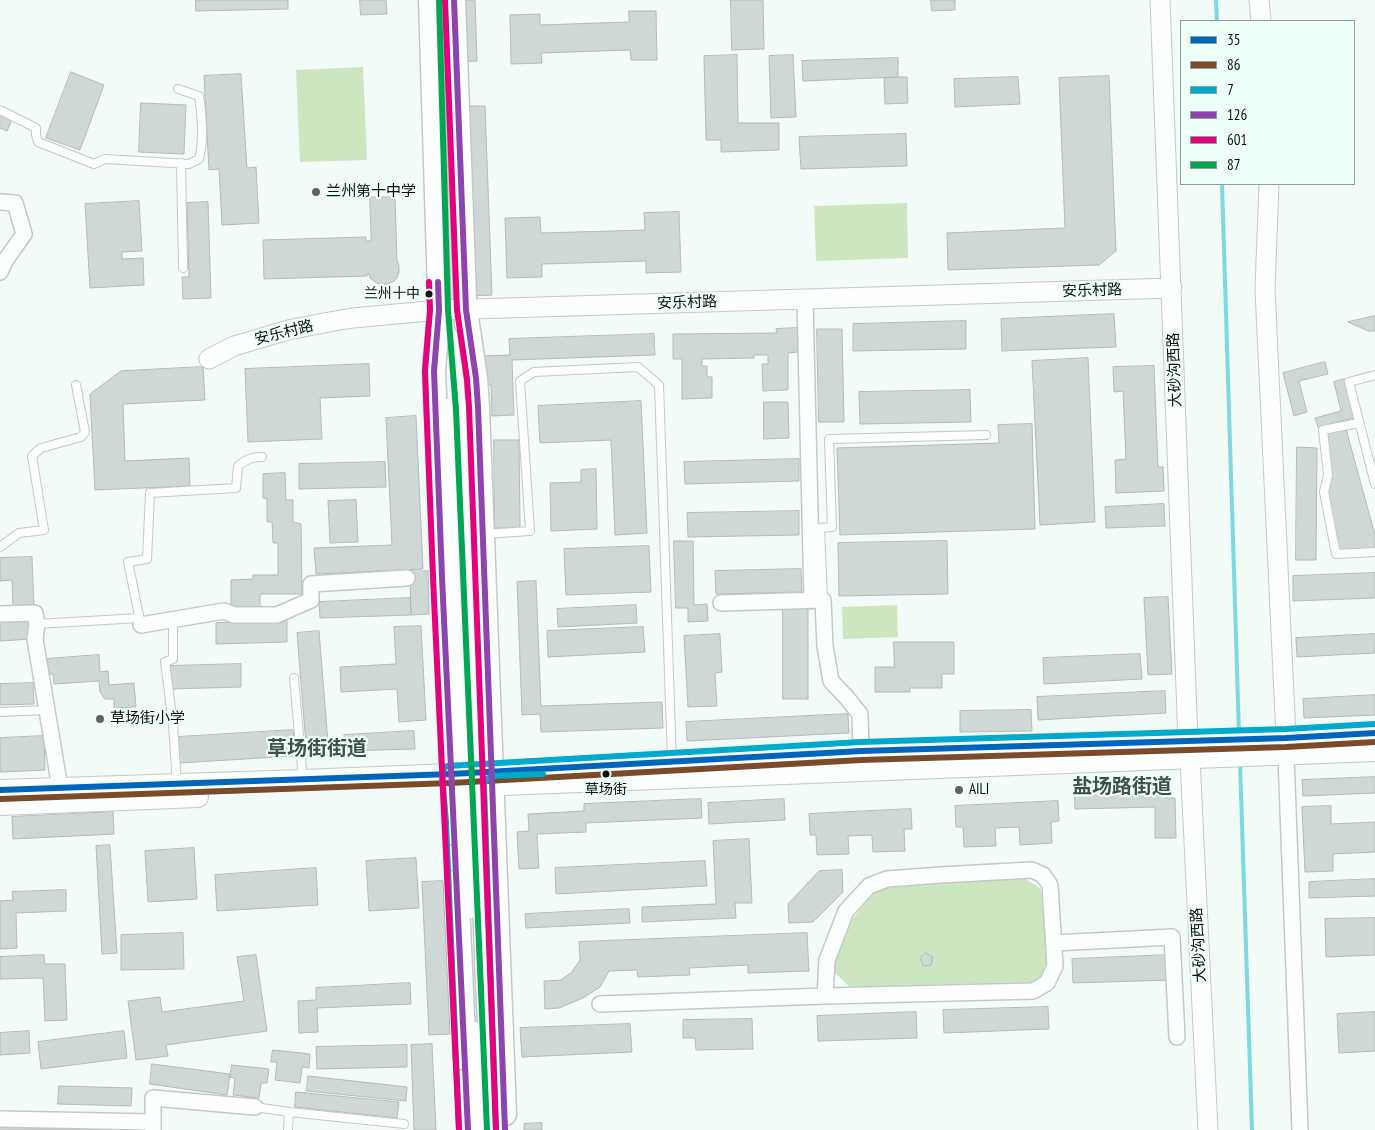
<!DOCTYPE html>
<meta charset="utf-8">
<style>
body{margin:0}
#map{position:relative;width:1375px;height:1130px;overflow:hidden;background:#f2fbf7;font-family:"PT Sans Narrow",sans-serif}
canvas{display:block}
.legend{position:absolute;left:1180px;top:20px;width:175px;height:165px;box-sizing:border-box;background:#eefff8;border:1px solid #92a09a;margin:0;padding:6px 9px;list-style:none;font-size:15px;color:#09110e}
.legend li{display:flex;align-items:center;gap:10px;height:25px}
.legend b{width:25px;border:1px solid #92a09a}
</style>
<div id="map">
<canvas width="1375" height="1130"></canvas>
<ul class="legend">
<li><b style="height:6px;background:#0065bd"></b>35</li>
<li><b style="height:6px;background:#7a4b2a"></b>86</li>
<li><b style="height:6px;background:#00a9ce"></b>7</li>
<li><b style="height:6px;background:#8e44ad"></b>126</li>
<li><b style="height:6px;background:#e5007d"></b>601</li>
<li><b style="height:6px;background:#00a651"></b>87</li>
</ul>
</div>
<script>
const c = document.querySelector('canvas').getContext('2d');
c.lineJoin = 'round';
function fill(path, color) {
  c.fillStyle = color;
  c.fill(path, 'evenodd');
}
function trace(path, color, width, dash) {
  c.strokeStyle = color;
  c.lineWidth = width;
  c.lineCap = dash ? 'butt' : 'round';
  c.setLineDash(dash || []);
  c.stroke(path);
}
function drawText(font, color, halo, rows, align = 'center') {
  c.font = font + ' "PT Sans Narrow","Noto Sans SC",sans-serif';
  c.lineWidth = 4.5;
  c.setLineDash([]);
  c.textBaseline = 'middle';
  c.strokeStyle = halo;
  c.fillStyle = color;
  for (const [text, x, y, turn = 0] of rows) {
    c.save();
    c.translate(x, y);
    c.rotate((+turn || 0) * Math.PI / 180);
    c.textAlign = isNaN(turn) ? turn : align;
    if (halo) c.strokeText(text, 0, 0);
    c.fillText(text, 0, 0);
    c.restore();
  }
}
const green = new Path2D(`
 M363,67L367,160L300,162L296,70Z
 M907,203L908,258L816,261L814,206Z
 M897,605L898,637L843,639L842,607Z
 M1026,879L1041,889L1049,967L1044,975L1032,982L850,987L832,970L848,925L875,890L896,883Z`);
const stream = new Path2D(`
 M1216,0L1217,21
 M1222,184L1239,734
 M1240,763L1252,1130`);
const building = new Path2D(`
 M196,0H288V9L196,11Z
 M360,0H386L387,14L361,15Z
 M458,0H475L477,61L460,62Z
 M731,0H763L764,49L732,50Z
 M931,0H955V10L932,11Z
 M629,11H656L657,60H631L630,50L541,53L542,63L511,64L510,15L540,14V25L629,22Z
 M737,55L738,123H779V150L721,152V140H706L704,56Z
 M793,55L796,117L771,118L769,56Z
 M898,58V77L803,81L802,61Z
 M71,72L104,85L80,150L46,138Z
 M241,74L247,168L256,167L259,223L222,225L219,169L209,170L204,76Z
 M1109,76L1116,251L1099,265L948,270L947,233L1065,228L1059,78Z
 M898,77H907L908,103L885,104L884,78Z
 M1018,77L1020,104L955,107L954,79Z
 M141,103L186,105L184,154L139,152Z
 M464,106H485L492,295L471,296Z
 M0,115L12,120L7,131L0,128Z
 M906,134L907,166L801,169L799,137Z
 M370,197H395L397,260L399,266V272L397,278L393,282L387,284L381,285L375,282L370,278L369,274H367V276L264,279L263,240L366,237V241H371Z
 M139,201L142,251L122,252V259L143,258L144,285L90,288L85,204Z
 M208,202L211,298L183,299L182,277H189L187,203Z
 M679,212L681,272L646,273V261L542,264V277L507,278L505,218L540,217L541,233L645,230L644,213Z
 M1114,314L1116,347L1002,351L1001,319Z
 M1375,316V331H1368L1348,322Z
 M966,321V349L853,351V324Z
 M798,328V352L788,353V390L763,391L762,364H768V355H754V358L702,359V366H707V377H712V398L682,399V359H673V334L777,333L776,329Z
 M817,329H842L844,422H819Z
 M654,334L655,355L512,360L514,415L492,416L491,385H484L483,356L510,355L509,339Z
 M1088,358L1095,522L1040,525L1032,361Z
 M1325,362L1328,374L1299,381L1307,412L1294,416L1283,373Z
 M369,364L370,396L320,398L322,439L248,442L245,369Z
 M1154,366L1158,467H1163L1164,491L1116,493L1115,460L1126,459L1123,391L1114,392L1113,367Z
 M203,367L205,400L123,404L125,461L189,458L190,486L95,490L90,394L121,371Z
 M1345,379L1354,418L1318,427L1315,418L1341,411L1334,382Z
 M970,390L971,422L860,424L859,392Z
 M641,401L647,533L615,535L611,440L540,443L538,406Z
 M764,402H788L789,438L764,439Z
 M416,416L423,569L316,574L314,548L392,545L386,418Z
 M1032,424L1035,529L840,535L837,448L999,443L998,425Z
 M1346,429L1375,535V548L1338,551L1327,495L1326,434Z
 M494,440H519L520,528H495Z
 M1297,447L1317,448L1316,560H1296Z
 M799,459V481L685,484L684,462Z
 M385,462L386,487L299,489V464Z
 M596,469L597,529L551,531L550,483L581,482V470Z
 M285,473L286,500H293V522L301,524L302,594H260V608H231V580L253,579V575H278V543H273L272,522H267V499L263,498V474Z
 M356,500L358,542L330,543L328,501Z
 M1164,504L1165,526L1106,528L1105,507Z
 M799,511V535L688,537L687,513Z
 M674,541H693L694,605L707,604L708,621L688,622V608H676Z
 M947,541L948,594L839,596L838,543Z
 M649,546L651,592L566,595L564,549Z
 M32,557L34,606L13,607L12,580L0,581V558Z
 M801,569L802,592L716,594L715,571Z
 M428,571L429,614L411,615L410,572Z
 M1375,573V598L1293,601V576Z
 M536,581L541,706L662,702L663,728L541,732L540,714L522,715L517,582Z
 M1168,597L1172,674L1148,675L1144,598Z
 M410,598L411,615L320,618L319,602Z
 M636,605L637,623L558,627L557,609Z
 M783,605H808V699H783Z
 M30,617L31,639L0,641V619Z
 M287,621V642L216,644V623Z
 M421,626L426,720L399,722L397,689L341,692L340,667L396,664L394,627Z
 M643,627L645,652L548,657L547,631Z
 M319,631L329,755L307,757L297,633Z
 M720,634L722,672L715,673L717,706L688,707L684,636Z
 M1375,634V653L1297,657L1296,638Z
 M894,642H954V674H942V688H910V692H875V667H894Z
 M1140,654L1142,679L1044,684L1043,658Z
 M99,655L100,672L108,671L109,685L134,683L136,707L114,708V699H105L100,692L99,681L54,684L53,674H47L46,659Z
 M241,664V687L171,689L170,666Z
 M33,683L34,704L0,705V684Z
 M1165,691L1166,713L1038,720L1037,697Z
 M1375,695V715L1304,718L1303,699Z
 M1031,710L1032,731L960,732V711Z
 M848,714L849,733L687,741L686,722Z
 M293,730L295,756L179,763L178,737Z
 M414,731L415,749L344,751V735Z
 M44,736L45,770L0,772V738Z
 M1375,777V793L1303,796L1302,780Z
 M1166,779L1167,798H1175L1176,838H1155V807L1075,809L1074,781Z
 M701,799L702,818L586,823V832L537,834L539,868L519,869L517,832L529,831L528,814L584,811V804Z
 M784,799L785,820L709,824L708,803Z
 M1058,801L1059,821L1051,822L1052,843L1020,845L1019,827L995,828L996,846L964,847L963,827H956L955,806Z
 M1331,806V824L1375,822V852L1333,854V871L1305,872L1302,807Z
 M911,809L912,829H904L905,851L873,852L872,835L848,836L849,854L817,855L816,835H810L809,814Z
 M113,812L114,834L13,839L12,817Z
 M749,839L752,903H735L736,918L642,922V907L716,904L713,841Z
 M110,845L117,953L102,954L96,846Z
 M194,848L197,899L148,902L145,851Z
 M416,858L419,908L369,911L366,861Z
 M705,861L707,886L556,894L555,868Z
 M316,868L318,905L217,911L215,875Z
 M842,870L843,892L813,922L789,923L788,904L819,871Z
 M1375,879V896L1309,898V882Z
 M443,881L450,1034L429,1035L422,882Z
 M66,890V911L16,913L17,948L0,949V901L13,900L12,892Z
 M629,909L630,923L526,928L525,914Z
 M1375,918V955L1326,957L1325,919Z
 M183,933L184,969L121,970V935Z
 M807,933L809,971L748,973V965L689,968L690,975L638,977L637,970L609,971L600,987L583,998L559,1008L545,1009L544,981L561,980L572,972L580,960L579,942Z
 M926,953L933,957L931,965L923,966L920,958Z
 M44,955L45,964H65L67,1020L45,1021L43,978L0,979V957Z
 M256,955L267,1031L166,1045L168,1056L136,1060L128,1001L160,997L162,1012L244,1001L237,957Z
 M1170,955L1171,980L1073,983L1072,959Z
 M410,983L411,1004L317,1008L318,1032L299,1033L298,1001L316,1000V988Z
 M1048,1007L1049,1029L944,1033L943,1010Z
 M916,1012L917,1038L818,1041L817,1016Z
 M1375,1012V1051L1339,1053L1337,1014Z
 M752,1019L753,1049L696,1050L695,1038H683V1020Z
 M630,1024L632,1052L522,1057L520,1028Z
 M29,1031L30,1053L0,1055V1033Z
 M124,1031L127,1058L41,1069L38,1042Z
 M432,1044L436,1130H414L411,1045Z
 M407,1045V1067L317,1069L316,1047Z
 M273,1050L310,1054L309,1068L302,1067L300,1083L275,1080L277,1062H271Z
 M152,1064L230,1074L227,1095L150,1084Z
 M232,1065L269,1069L267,1083H261L259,1098L233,1095L235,1078L230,1077Z
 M308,1076L407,1087L406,1101L307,1091Z
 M59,1086L132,1088L131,1106L58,1104Z
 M296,1092L399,1102L397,1118L295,1107Z
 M542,1123V1130H524V1124Z
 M0,1127L129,1130H0Z`);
const minorTunnel = new Path2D(`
 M407,578L429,577`);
const service = new Path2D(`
 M0,110L36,128V135L38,142L94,164L105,159L189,164L199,159C204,141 202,114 199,96L178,89
 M181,163L183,268
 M1375,375L1349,382L1375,484
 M1359,423L1323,430L1328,475L1324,492L1336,554L1375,552
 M484,534L530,531L520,381L534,372L638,367L659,385L672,761
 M0,547L19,533L44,530L32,456L41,448L81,437L85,432L76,385
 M823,600L820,528L832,527L829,439L986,435
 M173,619V659L165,662L173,724L177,784
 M37,624L139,618
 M141,625L128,562L147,559L150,493L236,488L238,466C246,459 252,457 262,457
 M294,678L303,780
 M0,712L47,710
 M255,1107L289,1112
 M288,1130L289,1112L404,1124`);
const minor = new Path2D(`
 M0,202L15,203L24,234L5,261L0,272
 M805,300L812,600
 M721,603L823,600L825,646L831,681L847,698L860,714L861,751
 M0,614L35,613L37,624L35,639L60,788
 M141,625L224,611L234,615H277L311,600V584L407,578
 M1286,756L1300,1130
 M1054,943L1172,937L1177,1037
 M600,1004L825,996L1033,991L1047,983L1055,966L1050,885L1043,875L1032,870L940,875L887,879L869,886L846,911L827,960L825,996
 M0,1119L153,1122
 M153,1130V1098L255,1107`);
const tertiary = new Path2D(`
 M1160,0L1188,741
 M1259,0L1261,21
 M1269,184L1265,289L1286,738
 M209,359L234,346L288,330L329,322L353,318L439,310L1172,288
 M1190,759L1208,1130`);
const secondary = new Path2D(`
 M477,786L1375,751
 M0,790L303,780L451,774L861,751L1286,738L1375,733
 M0,805L198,797`);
const primary = new Path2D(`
 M430,0L440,324
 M454,0L466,324
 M439,310L434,371L452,787L455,834
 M466,310L476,378L478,407L505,1114
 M457,881L465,1059`);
const primaryBridge = new Path2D(`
 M447,410L469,907
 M467,410L487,986L495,1130
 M474,1033L478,1130`);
const bus1 = new Path2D(`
 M0,790L451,774L861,751L1286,738L1375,733`);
const bus2 = new Path2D(`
 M0,799L451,783L861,760L1286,747L1375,742`);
const bus3 = new Path2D(`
 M459,1130L446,822L442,774L444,769L447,766L861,742L1286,729L1375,724
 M496,1130L484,784L487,779L492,776L543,774`);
const bus4 = new Path2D(`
 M454,0L466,310L476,378L478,407L505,1130
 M438,282L439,310L434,371L442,577L468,1130`);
const bus5 = new Path2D(`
 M445,0L457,310L467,379L469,407L496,1130
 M429,282L430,310L425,371L433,577L459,1130`);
const bus6 = new Path2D(`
 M439,0L448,310L456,410L487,1130`);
const markers = [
 [316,192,5,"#5b6360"],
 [429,294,4.5,"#09110e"],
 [100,719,5,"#5b6360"],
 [606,774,4.5,"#09110e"],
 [959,790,5,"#5b6360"]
];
const busNames = [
 ["兰州十中",420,294],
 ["草场街",606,790,"center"]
];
const poiNames = [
 ["兰州第十中学",326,192],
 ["草场街小学",110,719],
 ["AILI",969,790]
];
const streetNames = [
 ["安乐村路",1092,291,-2],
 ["安乐村路",687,303,-2],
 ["安乐村路",284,333,-14],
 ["大砂沟西路",1175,370,-92],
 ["大砂沟西路",1199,945,-93]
];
const districtNames = [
 ["草场街街道",317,749],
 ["盐场路街道",1122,787]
];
fill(green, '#cde6bf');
trace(stream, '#7ed8e3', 4);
fill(building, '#cfd8d6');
trace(building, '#b2bbb8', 1);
trace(minorTunnel, '#cfd8d4', 15, [15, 8]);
trace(service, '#c2cac7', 10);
trace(minor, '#c2cac7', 18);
trace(tertiary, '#c2cac7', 21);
trace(secondary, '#c2cac7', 22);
trace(primary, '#c2cac7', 25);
trace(service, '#fdfefe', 8);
trace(minor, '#fdfefe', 15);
trace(tertiary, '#fdfefe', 19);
trace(secondary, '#fdfefe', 20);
trace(primary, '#fdfefe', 22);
trace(primaryBridge, '#c2cac7', 25, []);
trace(primaryBridge, '#fdfefe', 22);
trace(bus1, '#0065bd', 6);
trace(bus2, '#7a4b2a', 6);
trace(bus3, '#00a9ce', 6);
trace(bus4, '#8e44ad', 6);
trace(bus5, '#e5007d', 6);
trace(bus6, '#00a651', 6);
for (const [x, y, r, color] of markers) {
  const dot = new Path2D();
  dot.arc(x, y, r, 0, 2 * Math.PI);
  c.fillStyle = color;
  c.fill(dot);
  trace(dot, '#eefff8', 2);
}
drawText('14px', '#09110e', '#eefff8', busNames, 'right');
drawText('15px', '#09110e', '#eefff8', poiNames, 'left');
drawText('15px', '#09110e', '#eefff8', streetNames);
drawText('bold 20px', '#3f514a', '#eefff8', districtNames);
</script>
